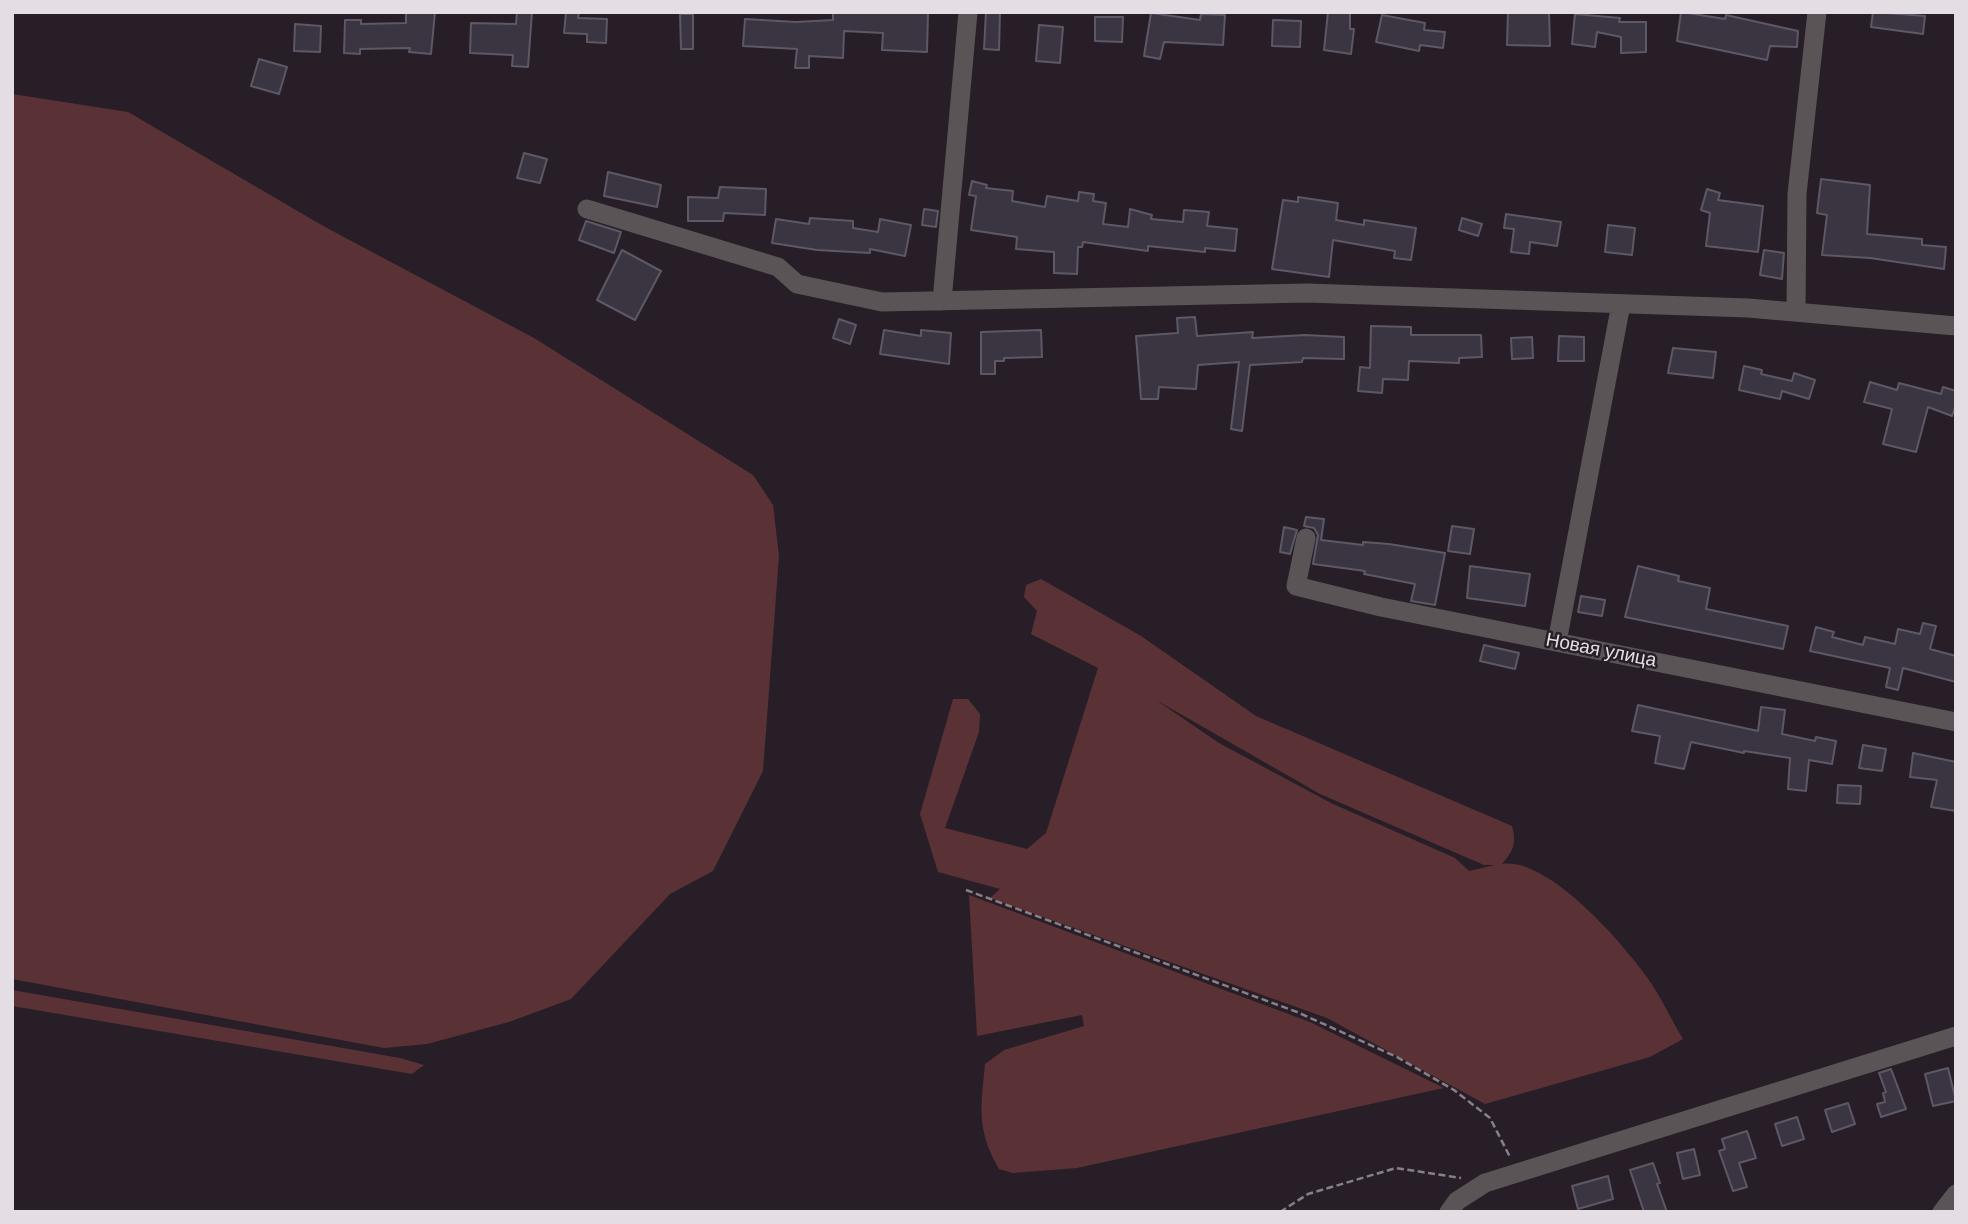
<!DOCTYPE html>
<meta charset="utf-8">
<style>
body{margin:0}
#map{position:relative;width:1968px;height:1224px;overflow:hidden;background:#281e27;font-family:"DM Sans",sans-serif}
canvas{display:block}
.frame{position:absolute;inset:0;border:14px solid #e4dde3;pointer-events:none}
</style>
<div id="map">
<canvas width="1968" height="1224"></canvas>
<div class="frame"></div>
</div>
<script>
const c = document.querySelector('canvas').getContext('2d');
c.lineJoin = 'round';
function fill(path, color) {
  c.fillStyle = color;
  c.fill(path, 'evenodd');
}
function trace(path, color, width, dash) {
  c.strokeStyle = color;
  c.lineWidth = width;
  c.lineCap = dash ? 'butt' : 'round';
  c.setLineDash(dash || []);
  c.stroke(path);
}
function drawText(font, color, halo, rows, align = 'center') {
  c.font = font + ' "DM Sans",sans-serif';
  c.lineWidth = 5;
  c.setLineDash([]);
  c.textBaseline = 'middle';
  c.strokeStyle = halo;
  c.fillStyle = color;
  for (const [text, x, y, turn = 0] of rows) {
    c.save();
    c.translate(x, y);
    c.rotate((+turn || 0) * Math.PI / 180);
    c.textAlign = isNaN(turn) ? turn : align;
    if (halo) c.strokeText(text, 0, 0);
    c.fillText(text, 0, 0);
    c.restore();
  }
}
const green = new Path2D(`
 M12,94L128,112L325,227L534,338L753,475L773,505L779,556L763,771L713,871L670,894L571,999L509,1022L427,1044L384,1048L12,979Z
 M1041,579L1141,636L1256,716L1512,826C1517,844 1513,851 1502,864C1548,856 1626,946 1651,983C1663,1001 1672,1021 1683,1039L1650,1057L1485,1104L1327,1018L990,898L1000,889L938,872L920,814L953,699H968L980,714L979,732L945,828L1027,849L1046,833L1098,668L1031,634L1037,611L1024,597L1026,585ZM1156,700L1320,794L1484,865H1495L1469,871L1455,858L1331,803L1219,743Z
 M969,895L1310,1022L1444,1088L1077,1168L1013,1173L999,1169C976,1129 981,1108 985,1064L1004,1050L1084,1026L1082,1015L977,1036Z
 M12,990L400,1058L424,1065L412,1074L12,1006Z`);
const building = new Path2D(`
 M406,12H435L431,54L409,52L410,48L360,49V54L344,53L345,20H361V24L406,23Z
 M517,12H532L528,67L512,66L513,55L470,53L471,23L516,24Z
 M566,12H579L578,18L607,19L606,43L587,42V34L564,33Z
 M833,12H928L927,52L882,50L883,33L844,31L843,58L809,56V68H795L797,49L743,46L745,19L796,22L833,20Z
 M986,12H1000L999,50L984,49Z
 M1328,12H1350V29H1354L1351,54L1324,50Z
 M1508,12H1549L1550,46L1507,45Z
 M1681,12L1725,19L1726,15L1798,31L1797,47L1770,46L1767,60L1677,41Z
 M1873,12L1925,16L1923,34L1871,27Z
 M1151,13L1200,20L1201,14L1225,15L1223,45L1164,42L1160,59L1144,56Z
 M680,14H693V49H681Z
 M1575,14L1620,18L1619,22H1646V52L1621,53V37L1597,32L1595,47L1572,44Z
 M1382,15L1425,23L1424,30L1445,32L1443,48L1420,45L1419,51L1376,42Z
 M1095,17H1123L1122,42L1095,41Z
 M1273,20L1301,21L1300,47L1272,46Z
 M295,24L321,26L320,52L294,51Z
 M1039,25L1063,27L1060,63L1036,61Z
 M259,59L287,67L279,94L251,86Z
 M524,153L547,159L540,183L517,178Z
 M608,172L661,185L657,207L604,196Z
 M1821,179L1870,185L1867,234L1922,239V245L1946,247L1944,269L1870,258L1822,255L1827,215L1817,213Z
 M972,181L987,185L986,188L1013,191L1012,201L1045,207L1047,196L1078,201L1079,192L1094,194L1093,201L1106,203L1103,224L1128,227L1130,209L1152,215L1151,219L1183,222L1184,210L1209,212L1207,226L1237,229L1235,251L1205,248V252L1148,246V251L1083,242L1082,247H1078L1077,274L1054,273V252L1016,249L1017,237L971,230L976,196L969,195Z
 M720,187L766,189L765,215L724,213L723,221H688V197L718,198Z
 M1707,189L1720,193L1718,200L1763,206L1758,252L1706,246L1710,213L1701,210Z
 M1298,197L1338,203L1336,220L1364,225V220L1416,228L1411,260L1394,258L1395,251L1333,240L1329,277L1272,269L1283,200L1298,202Z
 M924,209L938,211L936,227L922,225Z
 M1506,214L1561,222L1557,246L1530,242L1529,254L1511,252L1514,229L1504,228Z
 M810,218L853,221V228L878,232L880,219L911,225L905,256L870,249V253L817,250L772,243L776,219L809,224Z
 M1462,218L1482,224L1478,236L1459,230Z
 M586,221L621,232L614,253L579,240Z
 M1608,225L1635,228L1632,255L1605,252Z
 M622,250L661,271L635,320L597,300Z
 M1764,250L1784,253L1782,279L1760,275Z
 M1195,317L1197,336L1253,332L1252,338L1305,335L1344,337V359L1303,358L1302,362L1250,365L1242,431L1231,429L1239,362L1198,365L1196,389L1159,387L1158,399H1141L1136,336L1178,333L1177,318Z
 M839,319L856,325L850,344L833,338Z
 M1371,326L1411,327V335H1481L1482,357L1459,358V363L1409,361L1408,380L1383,379L1382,393L1358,391L1360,367L1370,368Z
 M884,330L921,336V330L951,333L949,364L880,354Z
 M1041,330L1042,357L1004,358V361H995V374H981V332Z
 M1559,336L1584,337V361H1558Z
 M1532,337L1533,358L1512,359L1511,338Z
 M1673,348L1716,352L1713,378L1668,373Z
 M1744,366L1762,370L1761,374L1792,381L1794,373L1815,380L1809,399L1782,391L1780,399L1739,390Z
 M1870,382L1897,390L1899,383L1941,394L1943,387L1956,391V405L1952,416L1928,407L1916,452L1883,444L1892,409L1864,402Z
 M1306,517L1324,519L1321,540L1363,545V542L1389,544L1445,553L1435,605L1411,601L1415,584L1364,574L1365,571L1313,564L1318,535L1314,528L1304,526Z
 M1452,526L1474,529L1470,554L1448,551Z
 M1284,527L1297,530L1290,554L1280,552Z
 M1470,566L1530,574L1525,606L1467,598Z
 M1638,566L1679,576L1678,581L1710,588L1706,609L1788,626L1783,649L1625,617Z
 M1581,596L1605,600L1602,616L1578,612Z
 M1923,623L1936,626L1930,649L1956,656V682L1903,668L1898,690L1886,687L1890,668L1810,651L1816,627L1834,632L1832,637L1863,645L1865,637L1895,644L1898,629L1920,634Z
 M1484,645L1519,653L1515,669L1480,661Z
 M1638,705L1758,731L1761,707L1785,710L1782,734L1815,741L1816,737L1836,741L1832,764L1809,760L1806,791L1788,789L1790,758L1744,751V753L1691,742L1684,769L1655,763L1660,736L1632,731Z
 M1863,745L1886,749L1882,771L1859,768Z
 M1913,753L1956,762V811L1931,807L1937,780L1910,777Z
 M1838,785L1861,786L1860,804L1837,803Z
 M1948,1068L1956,1101L1933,1106L1925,1074Z
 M1891,1069L1906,1109L1881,1117L1877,1104L1885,1102L1883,1093L1886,1092L1879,1073Z
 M1848,1103L1855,1124L1832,1132L1825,1110Z
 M1797,1117L1804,1139L1782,1146L1775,1124Z
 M1747,1131L1756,1158L1739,1163L1747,1187L1733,1191L1719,1151L1725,1149L1722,1139Z
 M1694,1149L1700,1175L1683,1179L1677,1153Z
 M1653,1163L1660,1183L1657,1184L1667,1212H1644L1630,1170Z
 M1608,1176L1613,1199L1578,1209L1572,1186Z`);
const path = new Path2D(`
 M966,890L1297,1012L1397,1057L1454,1090L1490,1118L1510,1157
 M1280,1212L1308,1194L1396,1168L1461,1178`);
const minor = new Path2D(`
 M587,209L778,267L797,284L882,302L1307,293L1748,308L1956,326
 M942,301L968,12
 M1796,312L1797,194L1817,12
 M1306,538L1296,586L1381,607L1956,722
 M1557,642L1621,304
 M1449,1212L1457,1201L1485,1183L1956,1036
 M1942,1212L1956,1194`);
const streetNames = [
 ["Новая улица",1601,651,11]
];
fill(green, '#5a3235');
fill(building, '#3a3541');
trace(building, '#5d5866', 2);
trace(path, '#888087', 2.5, [7, 3.5]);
trace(minor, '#5b5457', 19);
drawText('19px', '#e4dde3', '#281e27', streetNames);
</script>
